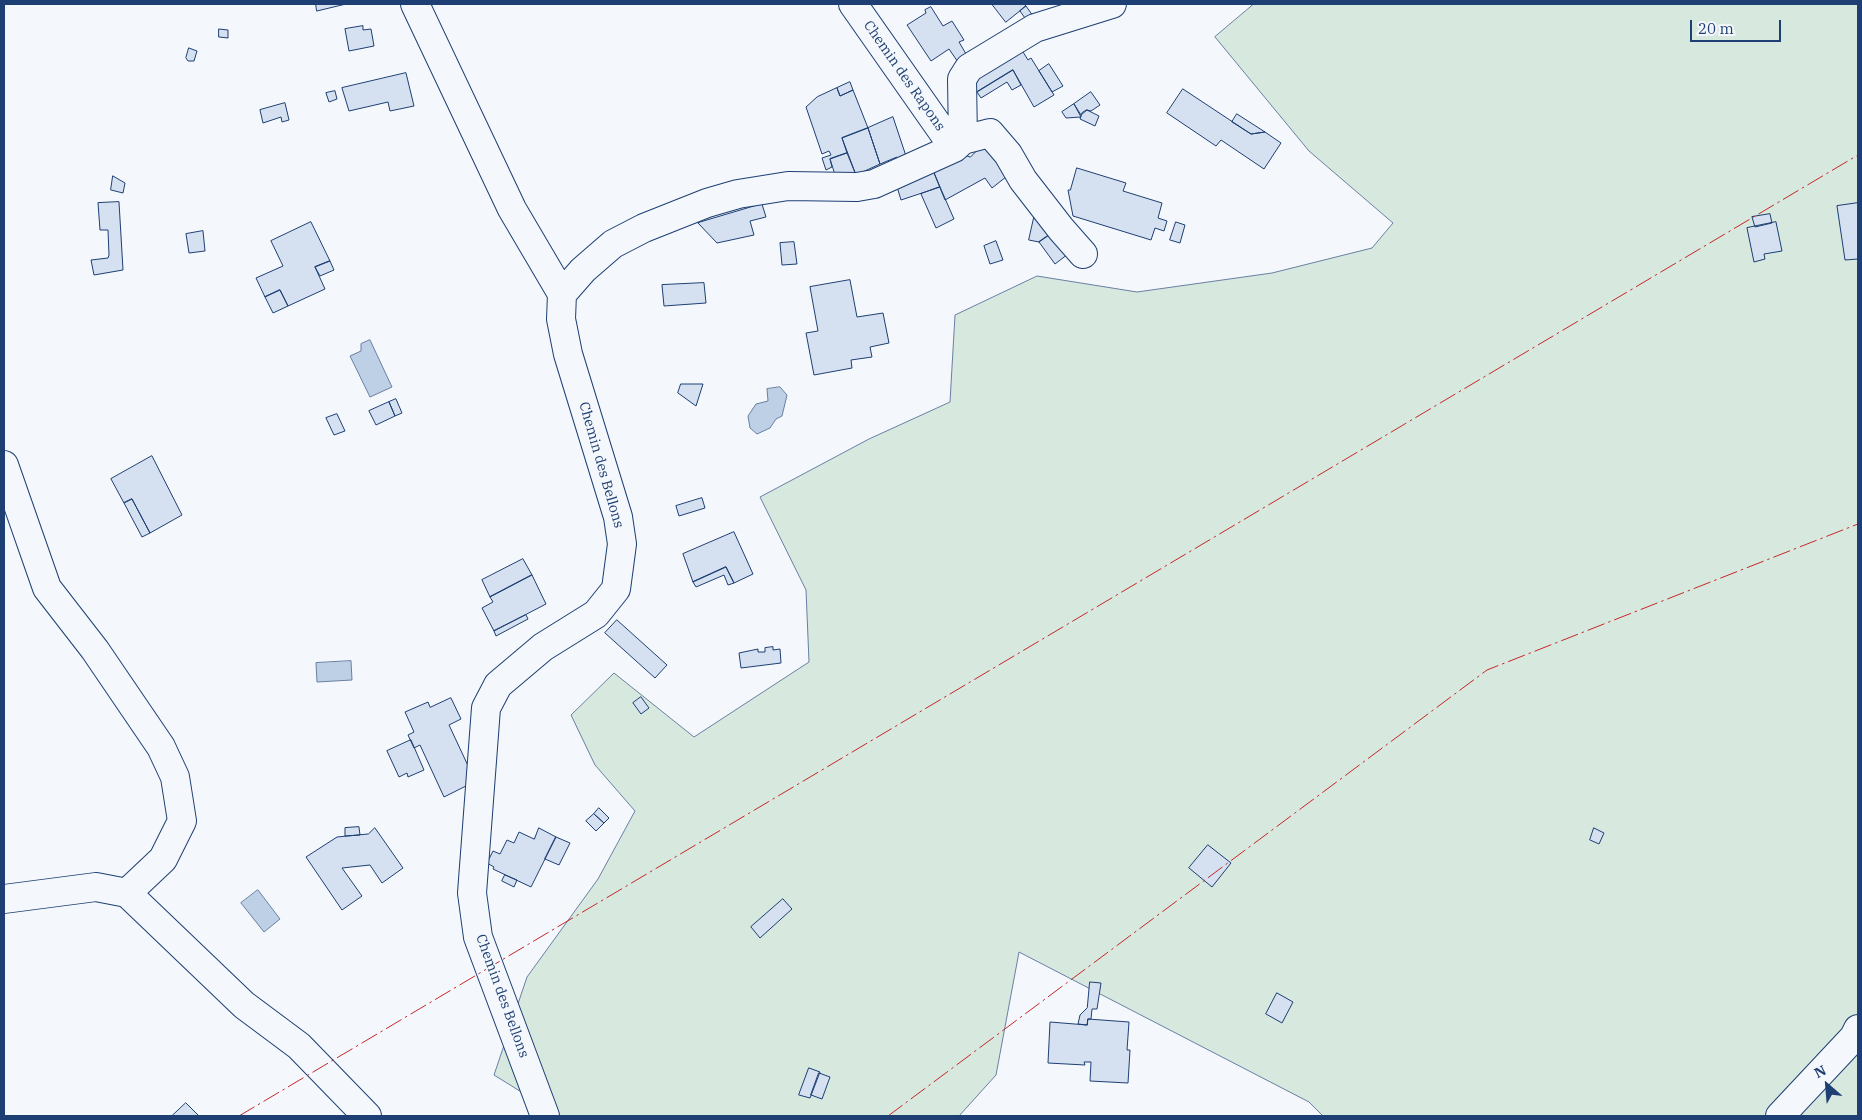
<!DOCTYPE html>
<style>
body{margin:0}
#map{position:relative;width:1862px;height:1120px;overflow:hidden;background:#f4f7fb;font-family:"IBM Plex Serif",serif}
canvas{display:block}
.frame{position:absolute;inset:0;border:5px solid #1d3f73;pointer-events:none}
.north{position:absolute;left:1802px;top:1060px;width:50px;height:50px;-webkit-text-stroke:4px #f4f7fb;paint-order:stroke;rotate:333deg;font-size:14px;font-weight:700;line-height:20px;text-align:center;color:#1d3f73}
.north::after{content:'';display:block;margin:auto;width:18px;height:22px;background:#1d3f73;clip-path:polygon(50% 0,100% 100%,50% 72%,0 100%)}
.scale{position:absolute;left:1690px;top:20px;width:91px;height:22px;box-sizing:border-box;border:2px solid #1d3f73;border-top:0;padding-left:6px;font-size:15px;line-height:18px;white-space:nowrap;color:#1d3f73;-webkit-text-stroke:4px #f4f7fb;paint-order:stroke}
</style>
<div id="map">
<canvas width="1862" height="1120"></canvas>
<div class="frame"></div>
<div class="north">N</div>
<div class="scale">20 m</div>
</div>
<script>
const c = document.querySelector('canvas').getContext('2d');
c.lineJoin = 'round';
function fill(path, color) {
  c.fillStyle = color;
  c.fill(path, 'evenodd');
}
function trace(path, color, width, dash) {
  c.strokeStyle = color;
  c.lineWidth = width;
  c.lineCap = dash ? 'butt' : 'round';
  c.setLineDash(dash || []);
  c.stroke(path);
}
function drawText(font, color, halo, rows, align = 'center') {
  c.font = font + ' "IBM Plex Serif",serif';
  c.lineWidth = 4;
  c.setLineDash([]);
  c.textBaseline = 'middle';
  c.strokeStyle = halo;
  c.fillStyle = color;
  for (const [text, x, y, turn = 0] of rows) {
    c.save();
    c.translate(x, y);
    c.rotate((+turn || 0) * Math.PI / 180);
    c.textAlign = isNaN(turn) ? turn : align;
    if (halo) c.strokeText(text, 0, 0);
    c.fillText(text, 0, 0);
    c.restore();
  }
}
const green = new Path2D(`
 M1254,4H1858V1116H1323L1309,1102L1019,952L996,1075L959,1116H560L494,1075L527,977L598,879L635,811L595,765L571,715L614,673L694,737L809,662L806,590L760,497L869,439L950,402L955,315L1037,276L1137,292L1272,273L1372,248L1393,223L1309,151L1215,37Z`);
const water = new Path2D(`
 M370,340L392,387L370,397L350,356L361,351V344Z
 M780,387L787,395L782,416L776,419L770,428L757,434L750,428L748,416L756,404L768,401L767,389Z
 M351,661L352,680L317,682L316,663Z
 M258,890L280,919L264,932L241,903Z`);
const building = new Path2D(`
 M316,4H346L317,11Z
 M992,4H1024L1026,6L1006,22Z
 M1026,6L1033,16L1027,21L1020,11Z
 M931,7L943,26L952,21L964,40L959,42L969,59L960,65L949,49L931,61L907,25L926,13L925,10Z
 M363,26V30L371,29L374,46L349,51L345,29Z
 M219,29L228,30V38L219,37Z
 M1020,47L1028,60L1031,58L1054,95L1034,107L1013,70L977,92L970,79Z
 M189,48L197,51L194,61H188L186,58Z
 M1049,64L1063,86L1052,92L1039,71Z
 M1013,70L1021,85L1012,90L1007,82L981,98L977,92Z
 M406,73L414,106L390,111L388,102L349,111L342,88Z
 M850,82L853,90L840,96L837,88Z
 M837,88L840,96L853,90L868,128L842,138L847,153L830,159L832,167L826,170L822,158L831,155L829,151L822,154L806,107L817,97Z
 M1183,89L1251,134L1265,132L1281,143L1264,169L1221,140L1216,146L1167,113Z
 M335,91L337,99L329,102L326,93Z
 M1091,92L1100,105L1091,111L1087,110L1081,115L1074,104Z
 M285,103L289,120L282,122L281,117L263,123L260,110Z
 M1074,104L1081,117L1066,118L1062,112Z
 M1087,110L1099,116L1095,126L1080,119L1082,113Z
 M1237,114L1265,132L1251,134L1232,122Z
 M893,117L907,159L900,163L897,157L880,164L868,128Z
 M868,128L880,164L856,175L842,138Z
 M987,141L1011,173L992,188L985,178L945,200L932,168L962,154L970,157Z
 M847,153L856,175L837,181L830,159Z
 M932,168L940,187L901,200L895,180Z
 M1077,168L1126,183L1123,191L1162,203L1158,218L1167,221L1164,231L1155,228L1151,240L1073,216L1068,190H1070Z
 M113,176L125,183L123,193L111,190Z
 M940,187L954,219L936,228L921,194Z
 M119,202L123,270L94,275L91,260L108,258L109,255L108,230H100L98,203Z
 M1858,203V259L1845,260L1837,206Z
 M762,204L766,217L750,221L754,235L717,243L698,223Z
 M1037,204L1055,231L1039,242L1029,240Z
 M1770,214L1772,223L1755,227L1752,217Z
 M311,222L330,261L315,267L325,289L288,306L280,290L265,297L256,278L283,266L271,241Z
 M1176,222L1185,225L1180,243L1170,240Z
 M1776,222L1782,251L1764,254L1765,259L1754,262L1747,228Z
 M203,231L205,251L189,253L186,234Z
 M1055,231L1072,251L1055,264L1039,242Z
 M996,241L1003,260L990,264L984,246Z
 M794,242L797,264L782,265L780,243Z
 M330,261L334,270L320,276L315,267Z
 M850,280L857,317L883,313L889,343L870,347L872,357L851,360L852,368L814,375L806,333L818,331L810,287Z
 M704,283L706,303L664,306L662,285Z
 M280,290L288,306L273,313L265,297Z
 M681,384H703L696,406L678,393Z
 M396,399L402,413L395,416L389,402Z
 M389,402L395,416L376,425L369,411Z
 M337,414L345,431L334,435L326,418Z
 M152,456L182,515L150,533L132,499L124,503L111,479Z
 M702,498L705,508L679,516L676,506Z
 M132,499L150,533L142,537L124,503Z
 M734,532L753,574L734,583L726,567L693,582L683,554Z
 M523,559L532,575L490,597L482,580Z
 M726,567L734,583L728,585L724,575L696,587L693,582Z
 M532,575L546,604L494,631L482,608L493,602L490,597Z
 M526,615L528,619L496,636L494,631Z
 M617,620L667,665L655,678L605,633Z
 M773,647V650L780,649L781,663L741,668L739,653L758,649V652H765V648Z
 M641,697L649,708L641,714L633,703Z
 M451,698L461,719L449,725L470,770L467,771L472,783L444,797L420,745L414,748L408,735L414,732L405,712L428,702L430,707Z
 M411,740L424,770L408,777L407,773L399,777L387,751Z
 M599,808L609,818L604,823L594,814Z
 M594,814L604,823L596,831L586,821Z
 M359,827L360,835L345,836V828Z
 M375,828L403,868L382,883L370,865L342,868L362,896L342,910L306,857L337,837L368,834Z
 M539,828L556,837L531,887L493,869L494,867L487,863L493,851L500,854L507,840L514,843L519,832L534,839Z
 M1594,828L1604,833L1599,844L1590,840Z
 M556,837L570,843L559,865L545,859Z
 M1208,845L1231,863L1212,887L1189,868Z
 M505,875L517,880L514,887L502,881Z
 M783,899L792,909L760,938L751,927Z
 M1090,982L1101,983L1097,1009H1092L1091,1019H1088L1087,1025L1078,1024L1080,1015L1087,1008Z
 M1277,993L1293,1002L1282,1023L1266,1014Z
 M1088,1019L1129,1022L1127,1050H1130L1128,1083L1090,1081L1091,1062H1084L1085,1065L1048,1063L1050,1022L1087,1025Z
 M809,1068L820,1072L810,1098L799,1095Z
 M819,1073L830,1077L822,1099L811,1095Z
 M186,1103L199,1116H172Z`);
const street = new Path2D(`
 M415,4L512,209L562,294
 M853,4L954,148
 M963,140L962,79L969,68L1035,28L1112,4
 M4,465L47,588L95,650L161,747L175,777L182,821L163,859L127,893
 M4,899L96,887L127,893L244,1005L299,1046L367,1116
 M545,1116L478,937L472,893L486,708L498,685L543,647L596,614L616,589L622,544L618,517L568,354L561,319L562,294L583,270L613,244L644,228L707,203L738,194L788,186L857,187L874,184L954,148L963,140L990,133L1008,154L1023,180L1061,229L1083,254
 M1780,1116L1854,1037L1858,1029`);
const power = new Path2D(`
 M239,1116L1858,155
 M888,1116L1487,670L1858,524`);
const streetNames = [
 ["Chemin des Rapons",904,76,55],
 ["Chemin des Bellons",601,465,74],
 ["Chemin des Bellons",502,996,70]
];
fill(green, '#d7e8df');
trace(green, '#687fa3', 1);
fill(water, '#bed0e5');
trace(water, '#687fa3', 1);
fill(building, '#d5e0f0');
trace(building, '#1d3f73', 1);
trace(street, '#1d3f73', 30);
trace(street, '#f4f7fb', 28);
trace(power, '#c62828', 1, [18, 4, 2.5, 4]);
drawText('14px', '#1d3f73', '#f4f7fb', streetNames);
</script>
